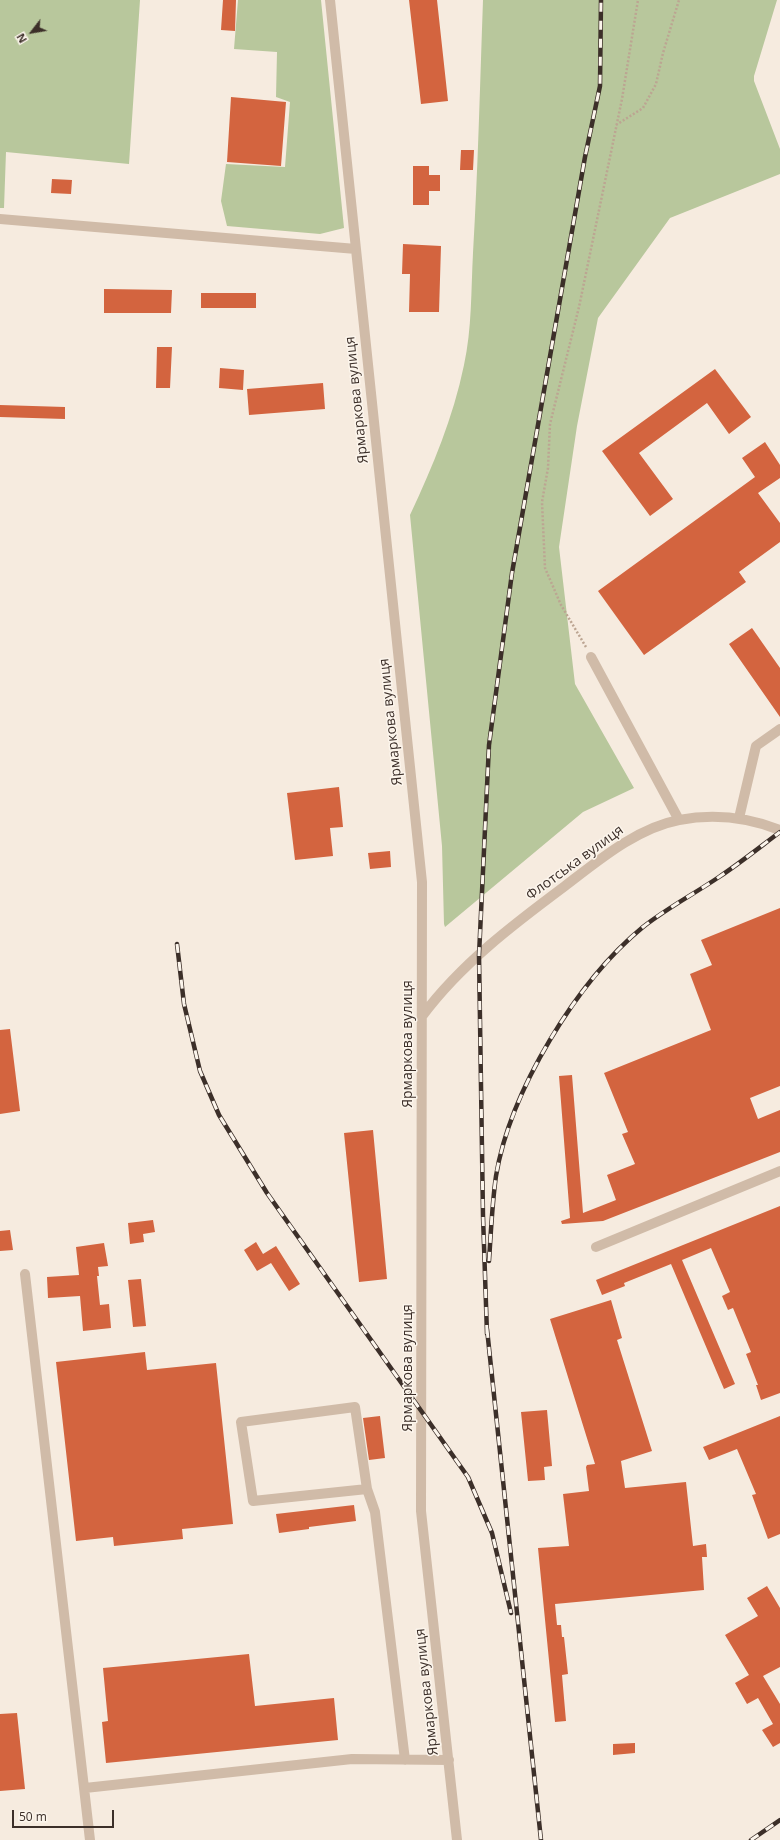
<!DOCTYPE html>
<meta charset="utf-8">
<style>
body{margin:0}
#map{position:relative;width:780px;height:1840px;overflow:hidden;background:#f6ebdf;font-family:"Open Sans",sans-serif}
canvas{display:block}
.north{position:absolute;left:12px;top:12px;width:40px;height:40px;-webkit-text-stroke:3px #fcf5ec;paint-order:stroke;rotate:239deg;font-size:11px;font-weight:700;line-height:16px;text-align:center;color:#3c2f29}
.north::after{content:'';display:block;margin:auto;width:14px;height:18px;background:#3c2f29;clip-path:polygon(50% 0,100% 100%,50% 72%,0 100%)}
.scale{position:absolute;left:12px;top:1810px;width:102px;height:18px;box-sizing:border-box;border:2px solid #3c2f29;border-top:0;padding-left:5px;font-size:12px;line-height:14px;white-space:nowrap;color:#3c2f29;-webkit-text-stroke:3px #fcf5ec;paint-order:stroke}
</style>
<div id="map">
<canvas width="780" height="1840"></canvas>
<div class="north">N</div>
<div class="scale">50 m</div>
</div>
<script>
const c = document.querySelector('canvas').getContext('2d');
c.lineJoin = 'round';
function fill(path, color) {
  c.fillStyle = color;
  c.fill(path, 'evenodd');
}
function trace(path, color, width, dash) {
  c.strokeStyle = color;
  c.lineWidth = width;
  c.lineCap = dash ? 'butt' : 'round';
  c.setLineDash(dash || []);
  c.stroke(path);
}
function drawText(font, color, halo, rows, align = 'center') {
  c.font = font + ' "Open Sans",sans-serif';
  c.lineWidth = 3;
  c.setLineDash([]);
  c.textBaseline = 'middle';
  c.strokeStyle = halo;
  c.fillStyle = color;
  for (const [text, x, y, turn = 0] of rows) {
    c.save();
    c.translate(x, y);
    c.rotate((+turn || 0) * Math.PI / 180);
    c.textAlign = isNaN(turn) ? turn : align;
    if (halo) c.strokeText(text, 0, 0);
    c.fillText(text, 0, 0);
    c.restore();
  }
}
const green = new Path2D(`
 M0,0H140L129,164L6,152L4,208H0Z
 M238,0H321L344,228L320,234L227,226L221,201L226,164L285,167L290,102L276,97L277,52L234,49Z
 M483,0H777L754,76V81L780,149V174L670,218L598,318L577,426L559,547L575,684L634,788L583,812L445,927L444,924L442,846L410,515C433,466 453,418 464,365C472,329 471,290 473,253C478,169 480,84 483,0Z`);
const building = new Path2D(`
 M223,0H236L235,31L221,30Z
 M409,0H437L448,101L421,104Z
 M231,97L286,102L281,166L227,162Z
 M461,150H474L473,170H460Z
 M413,166H429V175H440V191H429V205H413Z
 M52,179L72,180L71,194L51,193Z
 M403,244L441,246L439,312H409L410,274H402Z
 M104,289L172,290L171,313H104Z
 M201,293H256V308H201Z
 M157,347H172L170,388H156Z
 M220,368L244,370L243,390L219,388Z
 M715,369L751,417L729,434L707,403L639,453L673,499L650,516L602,451Z
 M323,383L325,409L249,415L247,389Z
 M0,405L65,407V419L0,417Z
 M765,442L780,465V478L758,493L780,523V542L739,572L746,582L644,655L598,591L755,477L742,458Z
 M752,628L780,668V717L729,644Z
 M339,787L343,827L330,828L333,856L295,860L287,793Z
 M390,851L391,867L370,869L368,853Z
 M780,908V1086L750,1098L758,1119L780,1110V1152L603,1221L562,1224L561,1221L570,1218L559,1076L572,1075L583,1213L616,1200L607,1175L635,1164L622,1134L628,1132L604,1073L711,1030L690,974L712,965L701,940Z
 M10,1029L20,1111L0,1114V1030Z
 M373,1130L387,1279L359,1282L344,1133Z
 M780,1206V1393L761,1400L756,1385H758L746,1354L751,1352L733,1308L728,1310L722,1296L730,1292L711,1248L682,1260L735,1384L724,1389L671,1264L624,1283L625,1286L602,1295L596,1280Z
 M153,1220L155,1232L143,1234L144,1242L130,1244L128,1223Z
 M10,1230L13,1250L0,1251V1231Z
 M256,1242L263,1254L276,1246L300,1284L289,1291L271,1263L257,1271L244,1250Z
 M104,1243L108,1266L98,1267L99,1276H97L100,1305L109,1304L111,1328L83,1331L80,1296L48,1298L47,1277L79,1275L76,1247Z
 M141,1279L146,1326L133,1327L128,1280Z
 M611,1300L622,1338L617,1340L652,1451L621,1461L625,1488L686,1482L693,1546L706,1544L707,1557H702L704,1590L555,1604L557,1625H561L562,1637H564L568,1674L562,1675L566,1721L555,1722L538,1548L569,1546L563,1494L589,1491L586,1467L587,1465L595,1464L550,1319Z
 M145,1352L147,1370L216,1363L233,1524L182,1529L183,1539L114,1546L113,1537L76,1541L56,1362Z
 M547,1410L552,1466L544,1467L545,1480L528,1481L521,1412Z
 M380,1416L385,1458L369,1460L363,1418Z
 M780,1416V1534L768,1539L752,1495L756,1494L737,1449L709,1460L703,1447Z
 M354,1505L356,1521L309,1527V1529L279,1533L276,1514Z
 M767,1586L780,1608V1667L763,1676L780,1704V1743L773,1747L762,1730L773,1724L758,1698L747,1704L735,1683L749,1675L725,1635L758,1616L747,1598Z
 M249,1654L255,1706L334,1698L338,1740L106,1763L102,1722L108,1721L103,1668Z
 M17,1713L25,1789L0,1791V1714Z
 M635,1743V1753L613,1755V1744Z`);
const path = new Path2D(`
 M616,125L643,108L656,84L663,53L679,0
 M586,647L561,605L545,568L542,502L548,468L550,424L579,307L622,99L638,0`);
const minor = new Path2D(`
 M330,0L422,882L421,1511L457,1840
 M0,219L356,249
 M591,657L679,820
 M739,818L756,746L780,729
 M423,1015C461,964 514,924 565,886C599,860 637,828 679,820C715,813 747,817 780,830
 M596,1247L780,1171
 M25,1274L90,1840
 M367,1489L355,1407L241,1422L253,1501L367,1489L375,1512L405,1760
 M85,1788L352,1759L449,1760`);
const rail = new Path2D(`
 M177,944L184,1004L200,1071L219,1115L267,1193L468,1477L492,1533L511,1613
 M489,1261C491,1232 492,1204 496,1176C510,1091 577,981 643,927C667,908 694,894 719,877C740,863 760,847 780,832
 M487,1329L541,1840
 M487,1334L483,1216L479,955L489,745L512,573L585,157L600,86L601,0
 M751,1840L780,1820`);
const streetNames = [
 ["Ярмаркова вулиця",357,400,-96],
 ["Ярмаркова вулиця",391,722,-96],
 ["Флотська вулиця",575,863,-36],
 ["Ярмаркова вулиця",408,1044,-90],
 ["Ярмаркова вулиця",408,1368,-90],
 ["Ярмаркова вулиця",427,1692,-96]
];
fill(green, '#b8c79c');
fill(building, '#d3643f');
trace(path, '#bca592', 2.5, [2, 2]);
trace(minor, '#d0bba8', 10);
trace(rail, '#3c2f29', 4.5);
trace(rail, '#fcf5ec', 3, [9]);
drawText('14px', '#3c2f29', '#fcf5ec', streetNames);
</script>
